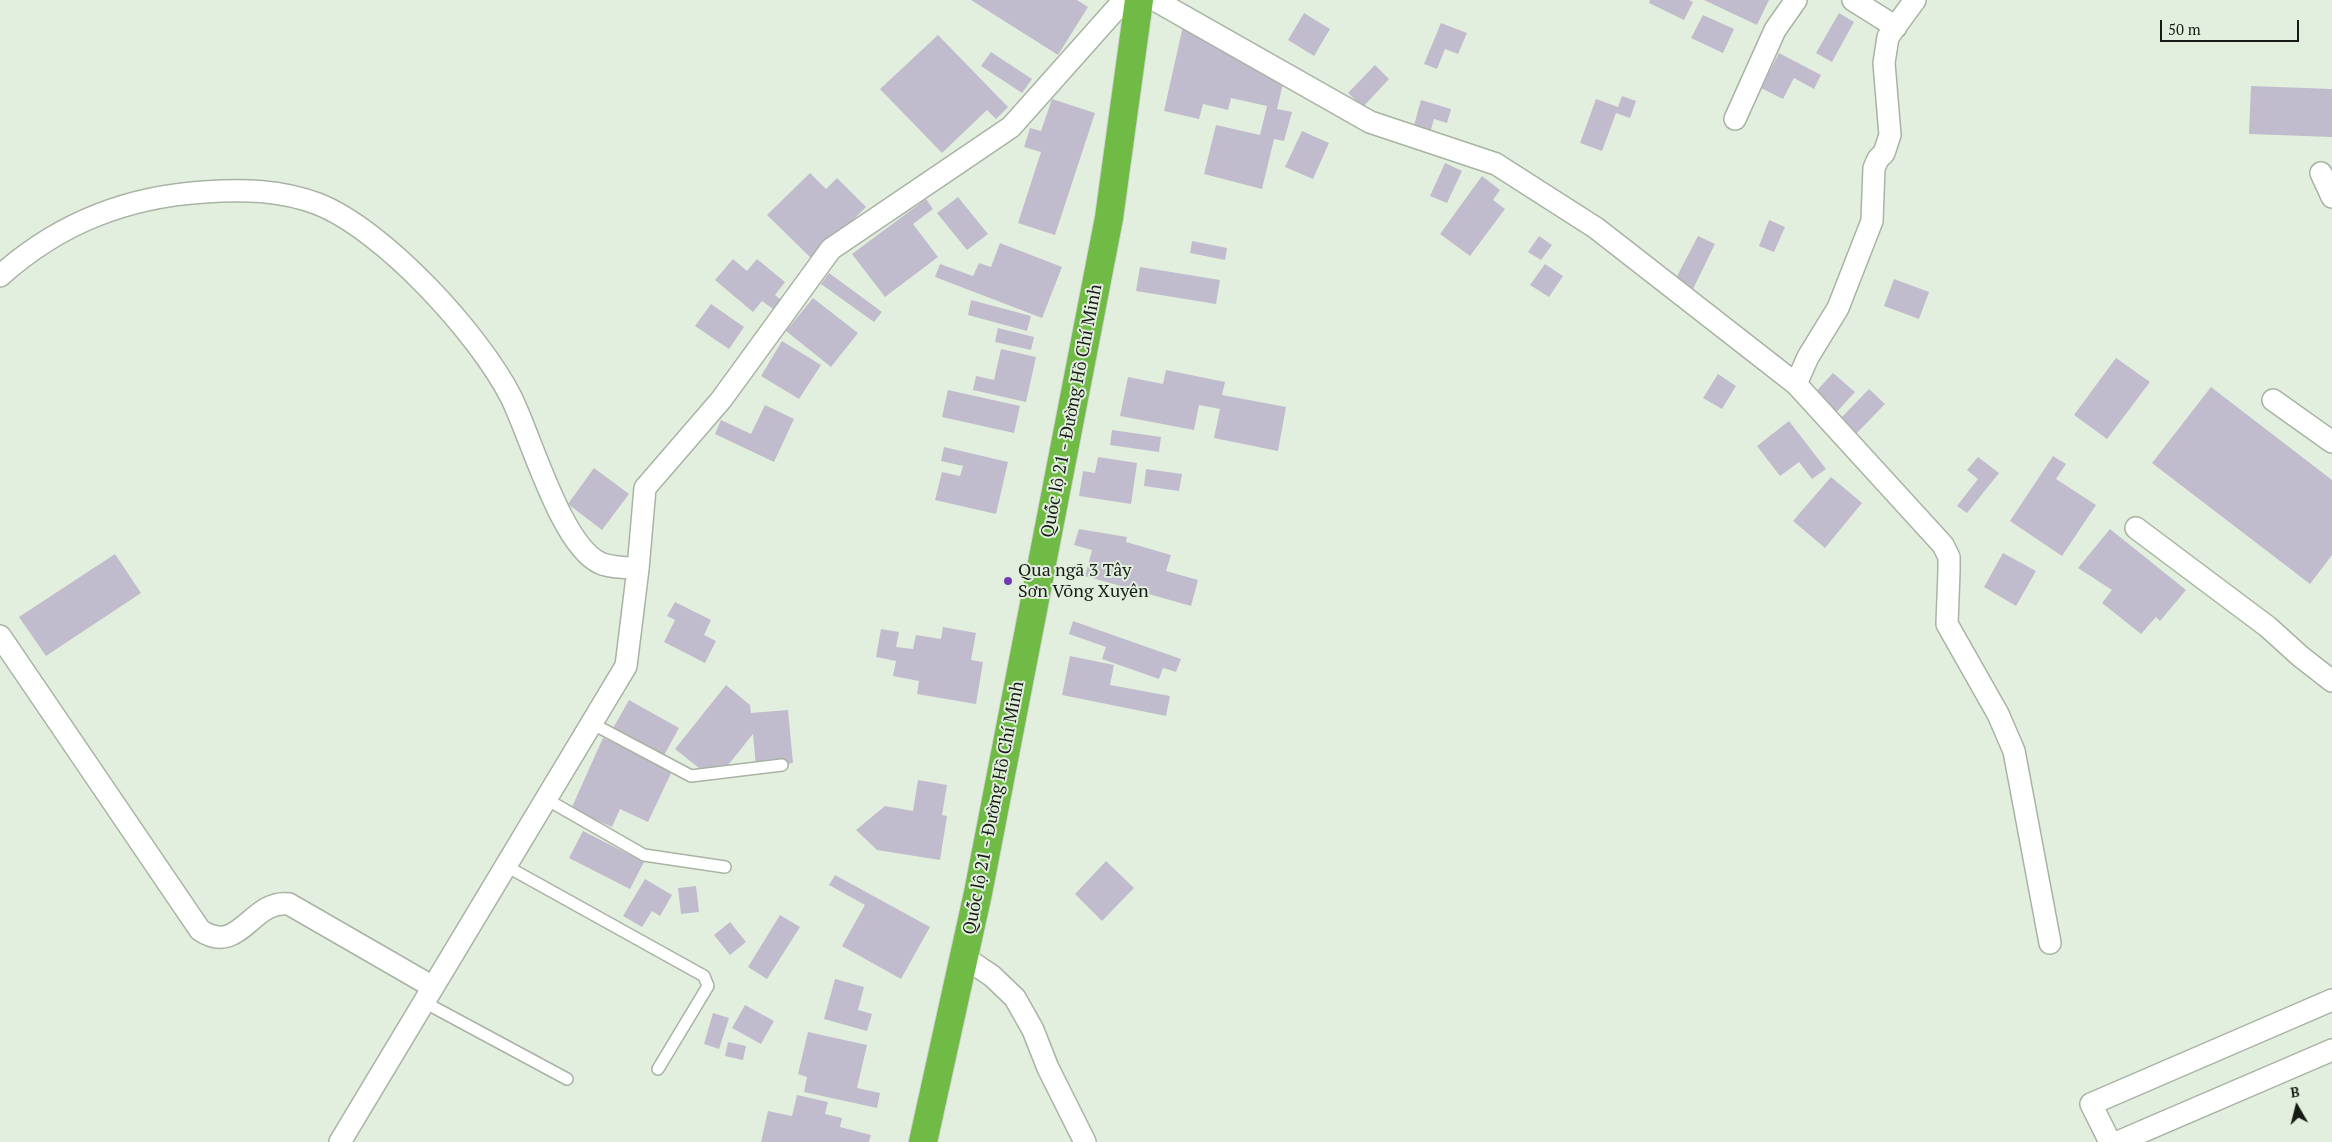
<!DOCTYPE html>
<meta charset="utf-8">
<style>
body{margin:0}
#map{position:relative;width:2332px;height:1142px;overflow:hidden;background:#e3efde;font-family:"PT Serif",serif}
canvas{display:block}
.north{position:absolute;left:2272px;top:1082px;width:50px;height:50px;-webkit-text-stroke:4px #e3efde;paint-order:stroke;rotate:352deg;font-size:14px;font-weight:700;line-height:20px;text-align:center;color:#171b15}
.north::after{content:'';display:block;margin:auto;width:18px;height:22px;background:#171b15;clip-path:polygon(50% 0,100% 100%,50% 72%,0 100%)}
.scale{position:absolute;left:2160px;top:20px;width:139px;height:22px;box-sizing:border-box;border:2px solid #171b15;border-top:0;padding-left:6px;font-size:15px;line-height:18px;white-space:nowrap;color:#171b15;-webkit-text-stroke:4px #e3efde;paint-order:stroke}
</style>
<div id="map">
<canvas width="2332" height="1142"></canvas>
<div class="north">B</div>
<div class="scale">50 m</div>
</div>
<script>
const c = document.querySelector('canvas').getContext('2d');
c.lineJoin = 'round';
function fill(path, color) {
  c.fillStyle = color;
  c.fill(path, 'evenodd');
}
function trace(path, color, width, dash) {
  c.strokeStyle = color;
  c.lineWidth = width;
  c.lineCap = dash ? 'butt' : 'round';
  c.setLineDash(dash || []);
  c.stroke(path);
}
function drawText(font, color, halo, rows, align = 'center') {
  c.font = font + ' "PT Serif",serif';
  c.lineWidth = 4;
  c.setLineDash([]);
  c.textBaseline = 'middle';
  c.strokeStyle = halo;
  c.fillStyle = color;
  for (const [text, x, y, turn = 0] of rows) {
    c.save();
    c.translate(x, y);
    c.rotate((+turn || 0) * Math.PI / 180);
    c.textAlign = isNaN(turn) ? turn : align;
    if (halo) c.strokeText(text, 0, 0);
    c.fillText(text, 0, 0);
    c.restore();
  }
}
const building = new Path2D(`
 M971,0H1077L1088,7L1058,55Z
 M1650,0H1689L1693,2L1684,20L1649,3Z
 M1704,0H1769L1757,25Z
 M1304,13L1330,29L1314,56L1288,40Z
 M1839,13L1854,22L1832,62L1816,53Z
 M1703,15L1734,29L1723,53L1691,38Z
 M1441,23L1467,33L1458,54L1445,49L1437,69L1424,64Z
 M1183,26L1284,79L1277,109L1292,112L1284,141L1274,139L1262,189L1204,174L1216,125L1260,135L1267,106L1231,98L1228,110L1203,104L1199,119L1164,111Z
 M938,35L1008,107L996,119L987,110L942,153L880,89Z
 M991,52L1032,79L1022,93L981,66Z
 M1779,53L1821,75L1814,89L1794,78L1783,99L1761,88Z
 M1375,65L1389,79L1363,107L1348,93Z
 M2251,86L2332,89V137L2249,134Z
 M1622,96L1636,101L1630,118L1616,113L1602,151L1580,143L1596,99L1618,107Z
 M1052,99L1095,113L1055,235L1018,223L1041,152L1024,147L1030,128L1041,131Z
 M1421,100L1451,109L1447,123L1434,119L1430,133L1413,129Z
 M1302,131L1329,143L1313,179L1285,167Z
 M1445,163L1462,171L1447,203L1430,196Z
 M810,173L826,189L837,178L866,207L813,260L767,215Z
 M1482,176L1500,190L1493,200L1505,209L1470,256L1440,234Z
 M958,197L988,234L967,250L937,213Z
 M926,199L933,209L913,224L938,257L885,297L852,254Z
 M1769,220L1785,227L1774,252L1759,246Z
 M1539,236L1552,245L1541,260L1528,252Z
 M1698,236L1715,244L1691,293L1673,284Z
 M1192,241L1227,248L1225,260L1190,253Z
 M1000,243L1062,267L1042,318L935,277L940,264L973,276L979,263L991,267Z
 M733,259L747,271L757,259L785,282L775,295L781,300L773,309L762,301L753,312L715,280Z
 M1545,264L1563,276L1549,297L1530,285Z
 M1140,267L1220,280L1216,304L1136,291Z
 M829,273L882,312L874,322L821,284Z
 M1894,279L1929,292L1919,319L1884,306Z
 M813,298L858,333L831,367L786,331Z
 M971,300L1031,316L1027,331L968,315Z
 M711,304L744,327L729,349L695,326Z
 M998,328L1034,337L1031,350L995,342Z
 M782,341L821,365L799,399L761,376Z
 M1001,349L1036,357L1026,402L973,390L976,376L994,380Z
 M2116,358L2150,382L2107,439L2074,415Z
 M1166,370L1225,382L1222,395L1286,407L1278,451L1214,438L1220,409L1199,405L1194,430L1120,416L1128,377L1163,384Z
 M1833,373L1855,392L1833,416L1811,397Z
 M1718,374L1736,386L1722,409L1703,398Z
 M2211,387L2332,480V555L2310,584L2152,463Z
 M1869,389L1885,404L1856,434L1840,419Z
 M948,390L1020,406L1014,433L942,417Z
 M765,405L794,419L774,462L715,434L721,420L751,434Z
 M1789,421L1826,469L1812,479L1799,462L1780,476L1757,446Z
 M1112,430L1161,437L1159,452L1110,445Z
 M944,447L1008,462L996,514L935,500L942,472L960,476L963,466L941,461Z
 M2053,456L2066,464L2056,479L2096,505L2062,556L2010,521Z
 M1098,457L1137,463L1131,504L1079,496L1083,471L1095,473Z
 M1978,457L1999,473L1967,513L1957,506L1978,479L1967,470Z
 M594,468L629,494L602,530L568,504Z
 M1146,469L1182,474L1179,491L1144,486Z
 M1831,477L1862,503L1825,548L1793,521Z
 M1079,529L1127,537L1126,542L1171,555L1166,571L1198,580L1191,606L1085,576L1092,550L1074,545Z
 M2110,529L2186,590L2160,621L2156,617L2141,634L2102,603L2112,590L2078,568Z
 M2003,553L2036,571L2016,606L1984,587Z
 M115,554L141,593L46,656L19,617Z
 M675,602L711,620L704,635L716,641L705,663L664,642L675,620L667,616Z
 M1073,621L1181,659L1176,672L1163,668L1159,679L1102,659L1106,647L1069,634Z
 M943,627L976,633L971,660L983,662L976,704L917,694L919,681L893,676L896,661L876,657L881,629L899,632L896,647L913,649L916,635L941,639Z
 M1070,656L1114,665L1110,685L1170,696L1166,716L1062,695Z
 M726,685L750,705L751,713L788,710L793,763L756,767L753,734L724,770L699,768L675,749Z
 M629,700L679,728L662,759L612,730Z
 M603,738L673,769L648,822L620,809L612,827L571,809Z
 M918,780L947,785L942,815L947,816L940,860L877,850L856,830L885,806L913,811Z
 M583,831L644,862L630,889L569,858Z
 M1106,861L1134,888L1102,921L1075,894Z
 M835,875L930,927L901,979L842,946L865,905L829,885Z
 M645,879L672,895L660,916L652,911L642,927L623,916Z
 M696,886L699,912L681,914L678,888Z
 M780,915L800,927L767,979L748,967Z
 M730,922L746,942L730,955L714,935Z
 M835,979L864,987L858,1010L872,1014L867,1031L824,1019Z
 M745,1005L774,1021L761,1044L732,1028Z
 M713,1013L729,1018L719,1049L704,1044Z
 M808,1032L867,1045L857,1088L880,1093L877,1108L804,1092L807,1077L798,1074Z
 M728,1042L746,1046L743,1060L725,1056Z
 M797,1095L828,1102L825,1114L842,1118L840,1127L871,1135L869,1142H761L768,1111L792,1116Z`);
const lane = new Path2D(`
 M591,723L691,776L782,765
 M546,799L644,855L725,867
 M506,866L704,976L708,986L658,1069
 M424,1002L567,1079`);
const street = new Path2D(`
 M1155,0L1370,122L1496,164L1596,228L1796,384L1943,545L1949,557V571L1947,624L1998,714L2014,751L2050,943
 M1853,0L1896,27
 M1735,119L1775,30L1796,0
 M2321,173L2332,197
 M0,276C59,223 126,197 204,192C243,189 281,190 318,204C384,230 479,334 511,397C531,437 561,545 600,563C610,568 627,567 638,569
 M1796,384L1808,357L1838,308L1872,221L1874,168L1878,159L1884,153L1890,135L1884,63L1888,37L1915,0
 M2273,400L2332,442
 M2136,528L2268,627L2300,656L2332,681
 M0,636L200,930C240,957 251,899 289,904L433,987
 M964,957L992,976L1015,998L1033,1030L1048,1068L1085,1142
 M340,1142L626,666L638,569L645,488L721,400L831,249L1011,127L1124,0
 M2110,1142L2091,1104L2332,1000
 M2118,1142L2332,1050`);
const highway = new Path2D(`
 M923,1142L978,893L1109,218L1139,0`);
const markers = [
 [1008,581,5,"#703ab1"]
];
const streetNames = [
 ["Quốc lộ 21 - Đường Hồ Chí Minh",1072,411,-79],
 ["Quốc lộ 21 - Đường Hồ Chí Minh",994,808,-79]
];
const poiNames = [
 ["Qua ngã 3 Tây",1018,571],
 ["Sơn Võng Xuyên",1018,592]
];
fill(building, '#c1bccd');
trace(lane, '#a8b3a4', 14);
trace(street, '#a8b3a4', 24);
trace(highway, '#d1d1d0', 30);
trace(lane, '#fff', 11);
trace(street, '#fff', 21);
trace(highway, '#70bb45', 28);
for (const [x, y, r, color] of markers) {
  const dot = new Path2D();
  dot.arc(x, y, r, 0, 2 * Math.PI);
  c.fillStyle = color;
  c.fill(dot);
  trace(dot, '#e3efde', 2);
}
drawText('18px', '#171b15', '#e3efde', streetNames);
drawText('18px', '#171b15', '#e3efde', poiNames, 'left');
</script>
